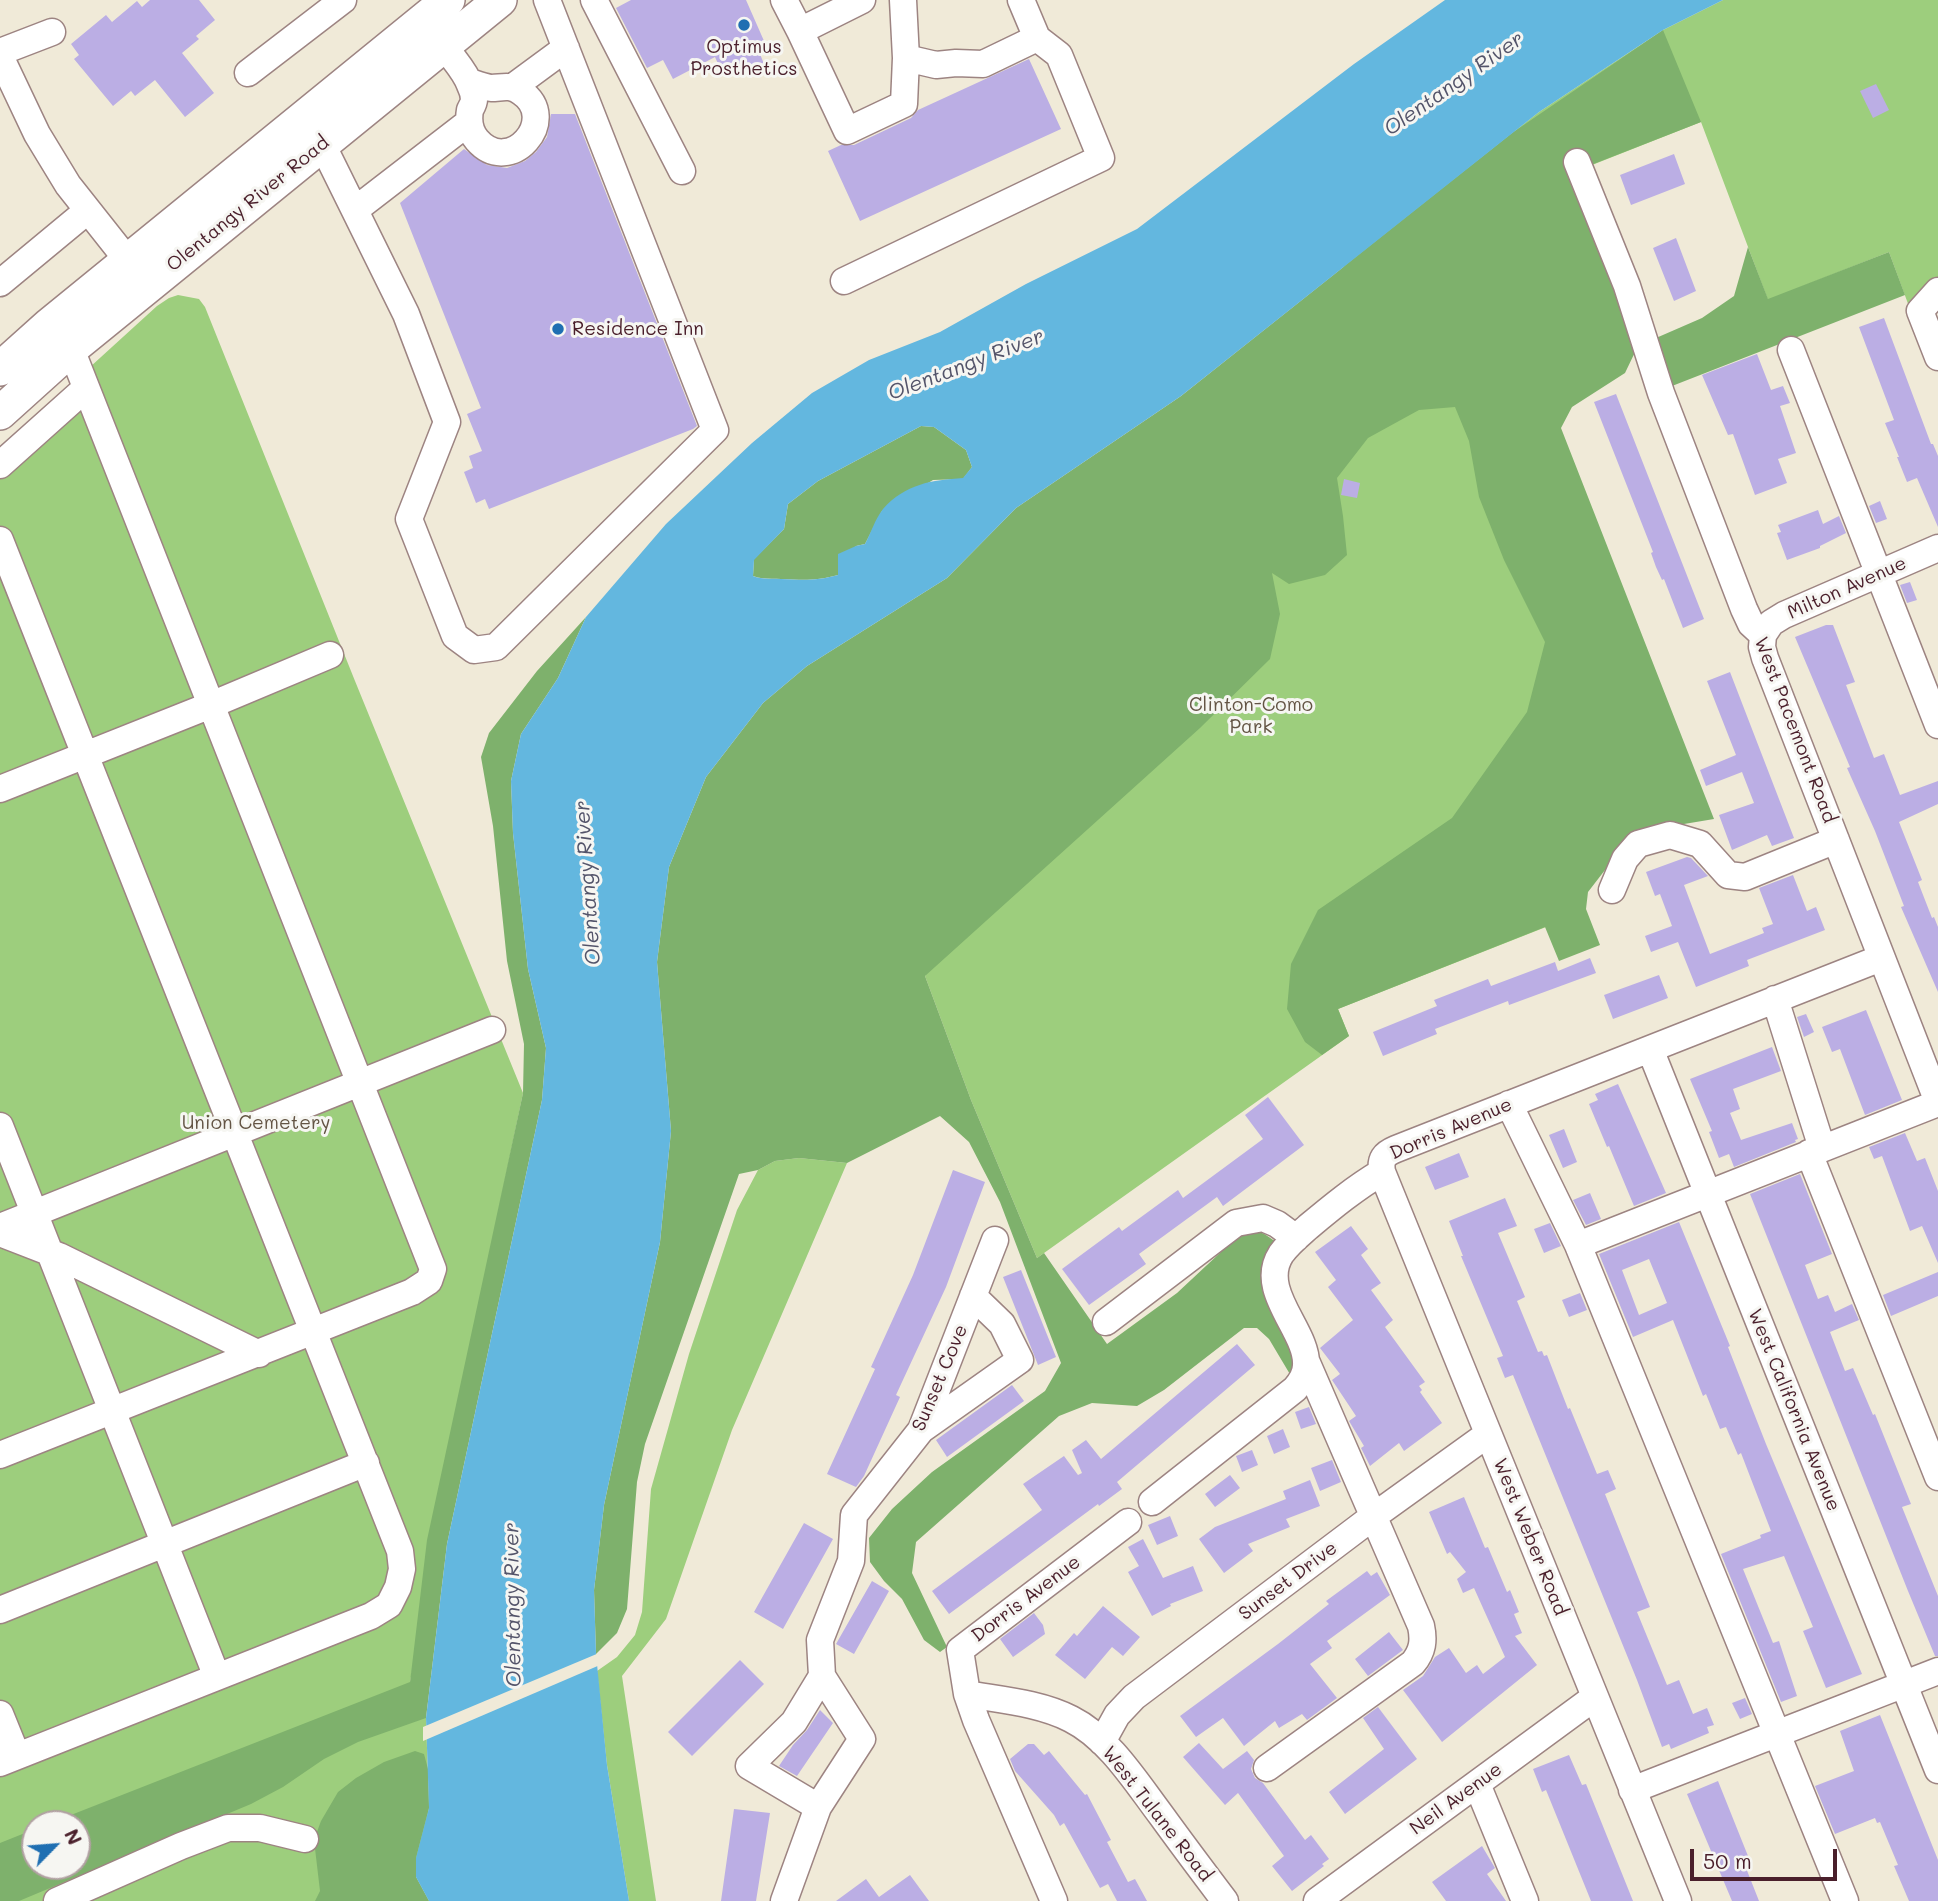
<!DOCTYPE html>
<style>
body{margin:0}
#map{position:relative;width:1938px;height:1901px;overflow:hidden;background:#f0ead8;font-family:Mali,sans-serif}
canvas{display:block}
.north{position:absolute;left:21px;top:1810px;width:70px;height:70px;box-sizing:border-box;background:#f6f6f2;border:2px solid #b1a0a2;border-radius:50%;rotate:65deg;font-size:19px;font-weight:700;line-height:28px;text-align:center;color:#4a1f2b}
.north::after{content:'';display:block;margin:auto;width:24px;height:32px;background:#1f6fb2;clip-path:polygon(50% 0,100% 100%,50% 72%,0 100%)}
.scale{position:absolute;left:1690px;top:1849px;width:147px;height:32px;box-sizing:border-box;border:4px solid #4a1f2b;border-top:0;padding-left:9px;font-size:21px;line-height:24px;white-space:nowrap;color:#4a1f2b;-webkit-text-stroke:5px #f6f6f2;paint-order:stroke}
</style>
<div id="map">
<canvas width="1938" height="1901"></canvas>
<div class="north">N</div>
<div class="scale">50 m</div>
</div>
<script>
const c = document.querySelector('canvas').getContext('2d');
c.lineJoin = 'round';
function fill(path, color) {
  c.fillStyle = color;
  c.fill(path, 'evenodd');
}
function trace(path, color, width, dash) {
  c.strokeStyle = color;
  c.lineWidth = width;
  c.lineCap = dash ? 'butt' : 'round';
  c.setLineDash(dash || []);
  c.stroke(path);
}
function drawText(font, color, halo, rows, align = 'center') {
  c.font = font + ' Mali,sans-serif';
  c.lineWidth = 6;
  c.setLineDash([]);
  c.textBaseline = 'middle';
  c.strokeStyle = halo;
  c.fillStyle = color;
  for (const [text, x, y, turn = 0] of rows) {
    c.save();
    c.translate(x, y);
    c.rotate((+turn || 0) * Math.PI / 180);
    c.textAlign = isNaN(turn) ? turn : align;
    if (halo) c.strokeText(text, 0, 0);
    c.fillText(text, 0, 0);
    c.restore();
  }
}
const green = new Path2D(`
 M1723,0H1938V299L1914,320L1889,252L1768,300L1701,122L1549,182L1528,412L1682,800L1521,863L1546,927L1338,1009L1349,1036L1037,1258L971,1100L925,976L1346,263L1539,112L1663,30Z
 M178,295L199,299L205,307L355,681L523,1093L491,1247L410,1682L426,1718L429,1808L416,1877L429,1901H0V449L157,306L169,298ZM35,1824H77V1866H35Z
 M799,1158L847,1163L732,1430L666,1619L622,1676L656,1901H629L607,1765L597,1671L617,1657L635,1635L642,1612L651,1489L689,1354L737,1210L758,1170L775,1161Z`);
const forest = new Path2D(`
 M1663,30L1701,122L1573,172L1637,348L1625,373L1572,407L1561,428L1714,819L1666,827L1622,848L1588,892L1586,909L1600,945L1559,961L1545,927L1338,1009L1349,1036L1322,1055L1305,1042L1287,1009L1291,964L1318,910L1452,818L1527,712L1545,642L1504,560L1479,497L1469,441L1455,407L1419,410L1368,438L1337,478L1343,516L1347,555L1325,575L1289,584L1272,573L1280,614L1270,659L1200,728L925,976L971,1100L1037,1258L1044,1253L1107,1344L1177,1293L1237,1237C1256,1227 1261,1231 1277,1243L1293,1341L1294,1381L1269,1339L1257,1328H1244L1164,1390L1137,1406L1092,1403L1059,1416L916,1542L912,1573L947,1647L940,1652L924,1640L902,1599L884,1581L870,1562L869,1538L892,1509L932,1472L1045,1391L1061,1363L1000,1202L969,1142L940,1116L847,1163L799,1158L775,1161L758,1170L739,1174L645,1444L637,1482L627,1609L617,1633L596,1654L594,1590L604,1505L660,1242L671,1131L657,962L669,867L706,777L763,703L807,666L947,578L1016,508L1181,396L1512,133Z
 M1748,247L1768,299L1889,252L1905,295L1672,386L1656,338L1702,318L1734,296Z
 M921,426L934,427L966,450L972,467L963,479L933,480L882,511L865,544L856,546L838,575C816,581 804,580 781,579C771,578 763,580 753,576L754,559L784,529L788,504L818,481Z
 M586,617L558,678L521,734L511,781L513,833L528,969L546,1048L542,1100L447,1544L426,1718L358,1742L324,1759L283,1787L251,1804L19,1901H0V1843L35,1829V1866H77V1824H48L410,1682L427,1540L523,1093L524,1044L507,961L493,826L481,757L489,733L537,671Z
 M415,1751L424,1754L428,1769L429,1808L416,1858V1877L429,1901H315L320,1891L314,1840L321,1821L338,1792L356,1778L384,1762Z`);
const water = new Path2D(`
 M1445,0H1723L1663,30L1539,112L1181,396L1016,508L947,578L807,666L763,703L706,777L669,867L657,962L671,1131L660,1242L604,1505L594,1590L596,1654L607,1765L629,1901H429L416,1877V1858L429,1808L426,1718L447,1544L542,1100L546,1048L528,969L513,833L511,781L521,734L558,678L586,617L666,524L752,443L812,393L869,360L940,332L1026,284L1137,229L1354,64ZM921,426L934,427L966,450L972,467L963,478C932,480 905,484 883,509C875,519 871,533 865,544L856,546L838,554V575C816,581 804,580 781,579C770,578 763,580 753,576L754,560L784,529L788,504L818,481Z`);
const pier = new Path2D(`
 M599,1653L600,1665L423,1741V1727Z`);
const building = new Path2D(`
 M150,0H199L215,20L196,36L199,39L182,53L214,93L185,117L155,80L135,96L131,91L113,106L74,59L79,55L71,44L106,15L112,22L137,1L142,7Z
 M631,0H746L768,50L760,54L764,64L739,76L733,62L720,68L715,57L673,79L663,60L647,68L616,8Z
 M1029,59L1061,129L860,221L828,151L841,145H854L911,118L918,110Z
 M1876,84L1889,110L1873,118L1860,91Z
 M551,114H575L697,426L693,429L489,509L485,499L476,503L464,472L473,468L469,456L482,451L467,414L481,408L400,203L464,149L487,165L507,168L525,161L536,152L547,137Z
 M1674,154L1685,184L1631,205L1620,175Z
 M1676,238L1696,291L1674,301L1653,248Z
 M1884,318L1931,444H1933L1938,456V527L1917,478L1907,482L1897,457H1899L1885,423L1894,420L1859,327Z
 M1757,354L1771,390L1783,386L1790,403L1780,406L1796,453L1778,459L1787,483L1755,495L1733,434L1728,435L1702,375Z
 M1616,394L1704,619L1683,628L1664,579L1662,580L1656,567L1651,553L1653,552L1594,402Z
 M1344,479L1360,483L1357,498L1341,495Z
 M1880,501L1887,519L1876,523L1869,506Z
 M1818,510L1823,524L1839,516L1846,533L1820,546V548L1787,560L1777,533L1781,532L1778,525Z
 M1910,582L1917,600L1907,603L1900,585Z
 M1826,625H1833L1855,682L1846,685L1874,758L1884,754L1900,795L1938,781V804L1899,822L1922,880L1918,882L1932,918L1934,917L1938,927V992L1901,907L1904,906L1875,831L1847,768L1850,767L1795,637Z
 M1730,672L1794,838L1772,846L1767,835L1732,850L1719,815L1754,803L1742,772L1706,786L1700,770L1736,755L1707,681Z
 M1687,857L1691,858L1708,876L1684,885L1710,954L1764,933L1762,928L1773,924L1759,888L1793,875L1807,911L1816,907L1825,930L1747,960L1749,966L1696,987L1678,942L1651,952L1645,936L1672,926L1660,894L1655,896L1646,872Z
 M1590,958L1596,973L1509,1005L1508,1001L1435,1029L1437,1034L1383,1056L1373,1032L1437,1006L1434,1000L1488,979L1491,986L1555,962L1558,971Z
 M1659,975L1668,998L1613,1019L1604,995Z
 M1866,1010L1902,1100L1865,1115L1840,1049L1832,1052L1822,1027Z
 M1806,1014L1814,1032L1804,1037L1797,1017Z
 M1772,1047L1781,1071L1733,1089L1740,1109L1730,1113L1741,1140L1792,1123L1798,1139L1795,1140L1796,1142L1734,1167L1729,1154L1719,1158L1709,1132L1712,1131L1690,1079Z
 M1618,1084L1666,1193L1634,1206L1609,1146L1607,1147L1589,1104L1598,1100L1595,1094Z
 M1268,1097L1304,1145L1223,1206L1217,1197L1139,1254L1146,1264L1089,1305L1062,1269L1119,1227L1122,1231L1178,1190L1183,1198L1263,1139L1245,1115Z
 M1564,1129L1577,1162L1563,1168L1549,1135Z
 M1905,1133L1917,1161L1925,1158L1938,1191V1263L1922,1226L1910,1231L1882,1156L1874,1159L1869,1147Z
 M1459,1153L1469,1177L1435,1190L1425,1167Z
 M953,1170L985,1182L946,1287L896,1395L900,1397L864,1476L856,1487L827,1474L875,1369L871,1367L913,1275Z
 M1800,1174L1832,1254L1805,1265L1818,1299L1828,1295L1835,1312L1852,1304L1859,1320L1830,1332L1845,1371L1853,1368L1873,1415L1875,1414L1911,1504L1902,1507L1938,1596V1656H1935L1908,1591L1750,1194Z
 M1590,1193L1601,1219L1586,1225L1573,1200Z
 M1505,1198L1517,1226L1498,1233L1525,1297L1517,1301L1538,1352L1542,1351L1544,1356L1547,1355L1568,1409L1570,1408L1597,1474L1608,1470L1616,1489L1605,1494L1650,1607L1637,1612L1667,1685L1679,1680L1693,1714L1707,1708L1714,1725L1707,1727L1709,1733L1671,1749L1669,1744L1662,1747L1637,1680L1513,1375L1505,1378L1497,1358L1503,1356L1461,1256H1463L1449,1221Z
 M1679,1222L1730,1346L1728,1347L1766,1444L1862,1674L1826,1688L1803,1631L1813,1627L1784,1556L1743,1569L1773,1643L1779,1641L1797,1696L1781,1702L1721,1554L1761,1538L1760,1535L1771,1531L1741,1453L1738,1455L1726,1427L1720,1429L1706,1394L1703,1396L1673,1320L1633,1337L1599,1254ZM1649,1259L1667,1303L1639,1315L1622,1270Z
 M1550,1223L1561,1246L1544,1253L1534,1229Z
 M1351,1226L1368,1249L1361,1255L1381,1283L1371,1290L1393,1320L1385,1327L1425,1382L1419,1386L1422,1390L1420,1392L1442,1423L1404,1451L1399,1443L1370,1466L1361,1448L1364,1446L1349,1421L1356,1416L1332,1380L1340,1374L1320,1348L1353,1320L1328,1287L1336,1280L1315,1252Z
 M1021,1270L1056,1357L1038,1365L1003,1277Z
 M1938,1272V1296L1891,1316L1883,1295Z
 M1580,1293L1587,1310L1569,1317L1562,1300Z
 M1237,1344L1255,1365L1117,1482L1122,1489L1099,1506L1098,1504L949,1614L932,1591L1042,1510L1023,1484L1064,1456L1078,1475L1082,1473L1072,1450L1086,1440L1101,1459Z
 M1012,1385L1024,1401L947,1457L936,1440Z
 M1309,1407L1316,1424L1301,1429L1295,1412Z
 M1283,1429L1290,1447L1274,1454L1267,1436Z
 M1252,1450L1258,1465L1242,1472L1236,1456Z
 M1332,1460L1341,1482L1320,1491L1311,1468Z
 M1230,1475L1240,1488L1215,1507L1205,1494Z
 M1310,1480L1320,1506L1286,1519L1290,1527L1248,1544L1253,1551L1224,1573L1199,1539L1215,1527L1286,1499L1283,1491Z
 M1464,1497L1485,1548L1488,1547L1507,1592L1510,1590L1519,1612L1514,1614L1522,1633L1515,1636L1537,1665L1442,1742L1403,1690L1423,1676L1435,1657L1449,1648L1466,1673L1477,1665L1483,1674L1505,1657L1474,1588L1463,1593L1457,1579L1466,1572L1450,1552L1447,1554L1429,1512Z
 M1170,1516L1178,1536L1157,1545L1148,1525Z
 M804,1523L833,1539L783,1629L754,1612Z
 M1143,1539L1163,1578L1193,1566L1203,1591L1170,1604L1171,1606L1152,1616L1128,1572L1139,1566L1128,1547Z
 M1367,1571L1371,1576L1377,1572L1390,1595L1327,1641L1332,1648L1310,1664L1337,1698L1307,1720L1302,1714L1279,1728L1275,1721L1244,1746L1223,1718L1196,1737L1180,1716L1278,1644L1329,1604L1326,1601Z
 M872,1581L889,1591L854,1654L836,1644Z
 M1103,1606L1140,1637L1123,1656L1112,1647L1085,1679L1055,1655L1074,1633L1077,1636Z
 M1034,1613L1043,1625L1045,1634L1013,1657L1000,1639Z
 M1389,1632L1403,1650L1368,1676L1355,1659Z
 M740,1660L764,1684L692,1756L668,1732Z
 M1745,1698L1752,1714L1740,1719L1732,1703Z
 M1378,1707L1417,1759L1345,1814L1329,1792L1384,1749L1363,1718Z
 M820,1710L833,1723L797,1776L779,1766L793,1745L807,1730Z
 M1880,1715L1938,1860V1901H1909L1894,1866L1898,1865L1880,1822L1877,1823L1875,1818L1835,1834L1815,1786L1854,1771L1840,1731Z
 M1199,1743L1223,1769L1247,1751L1254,1760L1251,1769L1255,1778L1263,1783L1305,1840L1311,1835L1329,1859L1322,1864L1324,1866L1292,1891L1272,1866L1284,1856L1238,1793L1225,1805L1183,1757Z
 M1028,1744H1034L1044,1755L1049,1751L1085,1795L1087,1794L1111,1840L1107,1842L1128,1882L1135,1879L1147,1901H1117L1108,1884L1100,1888L1064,1823L1060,1826L1054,1815L1015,1771L1010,1759Z
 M1569,1755L1582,1785L1586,1784L1633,1901H1591L1546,1790L1542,1792L1533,1769Z
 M1718,1781L1752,1866L1746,1868L1759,1901H1732L1687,1794Z
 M734,1809L770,1813L756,1901H721Z
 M1482,1846L1495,1868L1487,1874L1506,1901H1446L1432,1882Z
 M910,1875L929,1901H836L866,1879L879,1897Z`);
const minor = new Path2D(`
 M594,0L682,171
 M784,0L800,31L862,0
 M903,0L906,58L936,65L956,63L983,64L1037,38
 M436,31C444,51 464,67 470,85C472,89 474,96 474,100C474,103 471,108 470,110C468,121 470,132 477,140C510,178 561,119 521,92C510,84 502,88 491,88C484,87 476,84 470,82
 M800,31L847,131L904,104L906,58
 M0,52L52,32
 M0,56L37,134L68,185L140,276
 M248,73L343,0
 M513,87L566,48
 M322,144L406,314L447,422L409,519L455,636L474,650L496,647L715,430L547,0
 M1577,162L1627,286L1661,393L1744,609L1751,624L1763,635L1762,647L1765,658L1938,1102
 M355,210L469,122
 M844,281L1101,158L1059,55L1037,38L1021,0
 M0,283L87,211
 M1938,291L1920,311L1938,357
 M1791,350L1938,725
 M0,465L86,388
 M0,540L400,1551L402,1569L398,1587L389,1605L371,1616L0,1763
 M1763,635L1771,623L1784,615L1938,548
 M0,789L211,705L330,655
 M1612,890L1625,859L1638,844L1670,835L1700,844L1728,875L1745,877L1836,840
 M1775,999L1822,1148
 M1650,1049L1938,1770
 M1509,1104L1578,1245L1845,1901
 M0,1126L217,1677
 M1809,1153L1938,1477
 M0,1227L492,1030
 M0,1233L59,1256L259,1354
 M1578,1245L1938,1103
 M1106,1322L1236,1223L1263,1218L1277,1224L1296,1238
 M921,1430L1020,1360L1002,1324L973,1296
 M0,1455L412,1292L429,1281L433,1269L71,349L59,336
 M1152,1502L1295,1389C1301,1382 1306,1375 1306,1365C1308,1331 1257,1291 1281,1254C1288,1244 1299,1235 1308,1227C1332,1207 1355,1188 1382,1172
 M0,1610L366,1463
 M967,1694C1001,1700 1040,1703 1071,1719C1109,1738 1136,1782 1161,1815C1182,1844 1203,1872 1225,1901
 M0,1714L17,1756
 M1102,1742L1117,1715L1134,1697L1374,1516L1488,1434
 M1267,1768L1413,1663C1423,1651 1424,1640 1421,1626L1307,1363
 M1477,1784L1525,1901
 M1632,1790L1938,1671
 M818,1807L749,1766L794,1722L822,1676L820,1640L851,1561L854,1515L921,1430L995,1240
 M57,1901L181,1846L228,1828H260L305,1839
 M784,1901L818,1807L862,1739L822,1676
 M1054,1901L976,1720L967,1694L960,1650L1128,1522
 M1317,1901L1595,1697
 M1678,1901L1382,1172C1380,1159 1384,1154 1396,1149L1881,958`);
const major = new Path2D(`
 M0,369L49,325L448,0
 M0,413L71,349L500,0`);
const markers = [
 [744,25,7,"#1f6fb2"],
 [558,329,7,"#1f6fb2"]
];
const poiNames = [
 ["Optimus",744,47],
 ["Prosthetics",744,69],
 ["Residence Inn",572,329,"left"]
];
const streetNames = [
 ["Olentangy River Road",248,204,-39],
 ["Milton Avenue",1847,588,-24],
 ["West Pacemont Road",1795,730,69],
 ["Dorris Avenue",1451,1129,-23],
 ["Sunset Cove",940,1378,-67],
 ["West California Avenue",1794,1410,68],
 ["West Weber Road",1530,1537,68],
 ["Sunset Drive",1288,1581,-37],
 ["Dorris Avenue",1026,1599,-37],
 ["Neil Avenue",1456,1799,-36],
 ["West Tulane Road",1157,1814,52]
];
const parkNames = [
 ["Clinton-Como",1251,705],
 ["Park",1251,727],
 ["Union Cemetery",256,1123]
];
const waterNames = [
 ["Olentangy River",1454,84,-35],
 ["Olentangy River",966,365,-21],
 ["Olentangy River",588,883,-94],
 ["Olentangy River",513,1605,-91]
];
fill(green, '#9dce7d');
fill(forest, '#7eb16c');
fill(water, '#63b7df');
fill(pier, '#f0ead8');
fill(building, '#bbaee4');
trace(minor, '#9d8482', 29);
trace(major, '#9d8482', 36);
trace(minor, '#fff', 26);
trace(major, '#fff', 33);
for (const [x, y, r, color] of markers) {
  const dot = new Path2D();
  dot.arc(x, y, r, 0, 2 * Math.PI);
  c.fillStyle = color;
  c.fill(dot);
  trace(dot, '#f6f6f2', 2.5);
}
drawText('19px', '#4a1f2b', '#f6f6f2', poiNames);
drawText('19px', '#4a1f2b', '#f6f6f2', streetNames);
drawText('19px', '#635444', '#f6f6f2', parkNames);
drawText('italic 21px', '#53546a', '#f6f6f2', waterNames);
</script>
